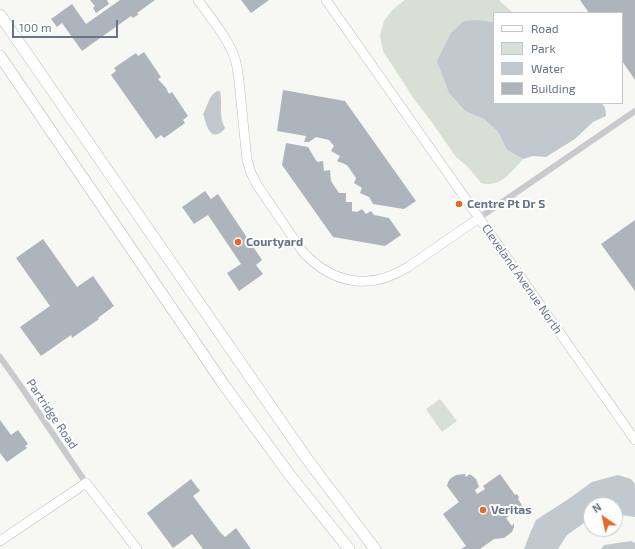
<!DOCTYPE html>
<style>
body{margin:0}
#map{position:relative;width:635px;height:549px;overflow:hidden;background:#f7f7f4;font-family:"Exo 2",sans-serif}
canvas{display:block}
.legend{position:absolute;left:493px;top:12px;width:130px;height:92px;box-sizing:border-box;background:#fff;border:1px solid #c2c7cf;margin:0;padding:5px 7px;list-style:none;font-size:12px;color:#667486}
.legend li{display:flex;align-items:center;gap:8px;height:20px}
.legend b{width:20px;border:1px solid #c2c7cf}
.north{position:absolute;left:583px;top:497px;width:40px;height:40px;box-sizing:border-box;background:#fff;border:1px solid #c2c7cf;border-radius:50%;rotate:326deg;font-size:11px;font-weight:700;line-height:16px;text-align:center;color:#667486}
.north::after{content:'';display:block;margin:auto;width:14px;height:18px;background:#e56a26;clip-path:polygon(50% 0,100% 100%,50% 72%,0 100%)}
.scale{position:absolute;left:12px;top:20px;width:106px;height:18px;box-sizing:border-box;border:2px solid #667486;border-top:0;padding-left:5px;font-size:12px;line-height:14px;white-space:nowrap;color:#667486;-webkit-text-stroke:3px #fff;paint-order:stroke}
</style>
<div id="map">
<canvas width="635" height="549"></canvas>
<ul class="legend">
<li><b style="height:5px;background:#fff"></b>Road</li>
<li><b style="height:11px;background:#d8dfd5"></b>Park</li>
<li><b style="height:11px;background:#c1c9cf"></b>Water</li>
<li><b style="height:11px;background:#aeb4bb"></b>Building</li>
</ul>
<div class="north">N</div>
<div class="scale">100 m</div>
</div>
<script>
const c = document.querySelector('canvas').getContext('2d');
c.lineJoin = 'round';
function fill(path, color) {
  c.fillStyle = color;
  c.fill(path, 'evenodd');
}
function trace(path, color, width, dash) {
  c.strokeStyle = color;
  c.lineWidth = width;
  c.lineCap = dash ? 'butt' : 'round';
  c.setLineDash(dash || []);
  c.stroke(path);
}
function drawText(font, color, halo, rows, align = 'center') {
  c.font = font + ' "Exo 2",sans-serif';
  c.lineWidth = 4;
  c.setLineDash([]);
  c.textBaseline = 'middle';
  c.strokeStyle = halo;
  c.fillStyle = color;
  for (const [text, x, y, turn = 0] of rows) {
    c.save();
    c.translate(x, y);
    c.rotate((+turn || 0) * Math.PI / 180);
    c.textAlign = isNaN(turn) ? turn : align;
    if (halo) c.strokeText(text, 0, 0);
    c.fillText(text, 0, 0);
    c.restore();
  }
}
const green = new Path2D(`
 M405,0H499L513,13H494V22L478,20L444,77L449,93L465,111L484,119L498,132L507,150L523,159C511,172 501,188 481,183L468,167L456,157L431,121L414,99L383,51L380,35L384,21L392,10Z
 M440,399L457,421L442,432L426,409Z`);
const water = new Path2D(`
 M478,20L494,22V103H602L605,108L606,116L593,122L575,139L546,157L533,156L523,159L507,150L498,132L484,119L465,111L449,93L437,61L451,33L464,21Z
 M217,91H220C223,105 218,115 225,128C221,134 213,138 209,130C206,126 205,119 203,114C209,104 207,98 217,91Z
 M618,475L631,479L635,484V517L615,514V505H591V518L567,535L558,549H524L531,531L536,520L567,500L592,482Z
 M631,541L635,543V549H601L604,545Z`);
const building = new Path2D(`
 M90,0H107L109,4L96,13L93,8L95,6Z
 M120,0H155L137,13L139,14L133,18L131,16L82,51L62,23L57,27L51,19L72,4L86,24Z
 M241,0H269L251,13Z
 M580,0H635V80L622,61V13H589Z
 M144,52L161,77L158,79L166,88L169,94L172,92L188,116L183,120L185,123L164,138L161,135L156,139L111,75L116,71L114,68L136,53L138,56Z
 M283,90L345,101L416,201L404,209L373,204L369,197L360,193L362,188L354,183L356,178L347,165L337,161L340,156L331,151L334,146L329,140L316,137L309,142H304L306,136L277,131Z
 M286,143L308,147L317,162L323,161L324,171L330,170L331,181L339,193H346V202H352V211L357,212L362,209L366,214L371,211L374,215L389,218L401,235L385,246L333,237L282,165Z
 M205,191L211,199L218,194L262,260L256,265L263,274L239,291L227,273L241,264L208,215L194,224L182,207Z
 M635,220V291L601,244Z
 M43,239L77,287L93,276L114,306L98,318L99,319L72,338L71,335L41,356L20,327L50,306L16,258Z
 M0,420L11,435L18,430L28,444L25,446L27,448L7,462L0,453Z
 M464,474H466L465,475L466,477L470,474L476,479L479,487L475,490L477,494L485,489L483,486L500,474L515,495L517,494L519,497L518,499L523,507L506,518L512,526L514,523V527L512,532L504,538L494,539L480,549H461L466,546L443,514L459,502L447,486L448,482L451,478L456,475Z
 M191,479L200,491L193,496L220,532L225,537L236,528L251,549H203L192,534L173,548L147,513Z`);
const street = new Path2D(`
 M479,218L635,111
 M0,357L20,385L86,483`);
const secondary = new Path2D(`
 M198,0C211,18 226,36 234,56C237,64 238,73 239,81L247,160L251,173L257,185L303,252C333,284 370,291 408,267L479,218
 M326,0L635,440
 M0,541L86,483L137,549`);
const highway = new Path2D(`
 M0,15L307,459L375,549
 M0,56L224,385L289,474L349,549`);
const markers = [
 [459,204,4,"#e56a26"],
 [238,242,4,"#e56a26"],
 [483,510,4,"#e56a26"]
];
const poiNames = [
 ["Centre Pt Dr S",467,204],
 ["Courtyard",246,242],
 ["Veritas",491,510]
];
const streetNames = [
 ["Cleveland Avenue North",522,279,55],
 ["Partridge Road",52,414,56]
];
fill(green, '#d8dfd5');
fill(water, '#c1c9cf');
fill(building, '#aeb4bb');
trace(secondary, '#babdc2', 10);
trace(highway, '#b8babe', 12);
trace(street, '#c8cace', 6);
trace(secondary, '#fff', 9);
trace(highway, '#fff', 11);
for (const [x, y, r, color] of markers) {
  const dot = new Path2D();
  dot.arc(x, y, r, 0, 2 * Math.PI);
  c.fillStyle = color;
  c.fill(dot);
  trace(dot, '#fff', 1.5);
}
drawText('bold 12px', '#667486', '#fff', poiNames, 'left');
drawText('12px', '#667486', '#fff', streetNames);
</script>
